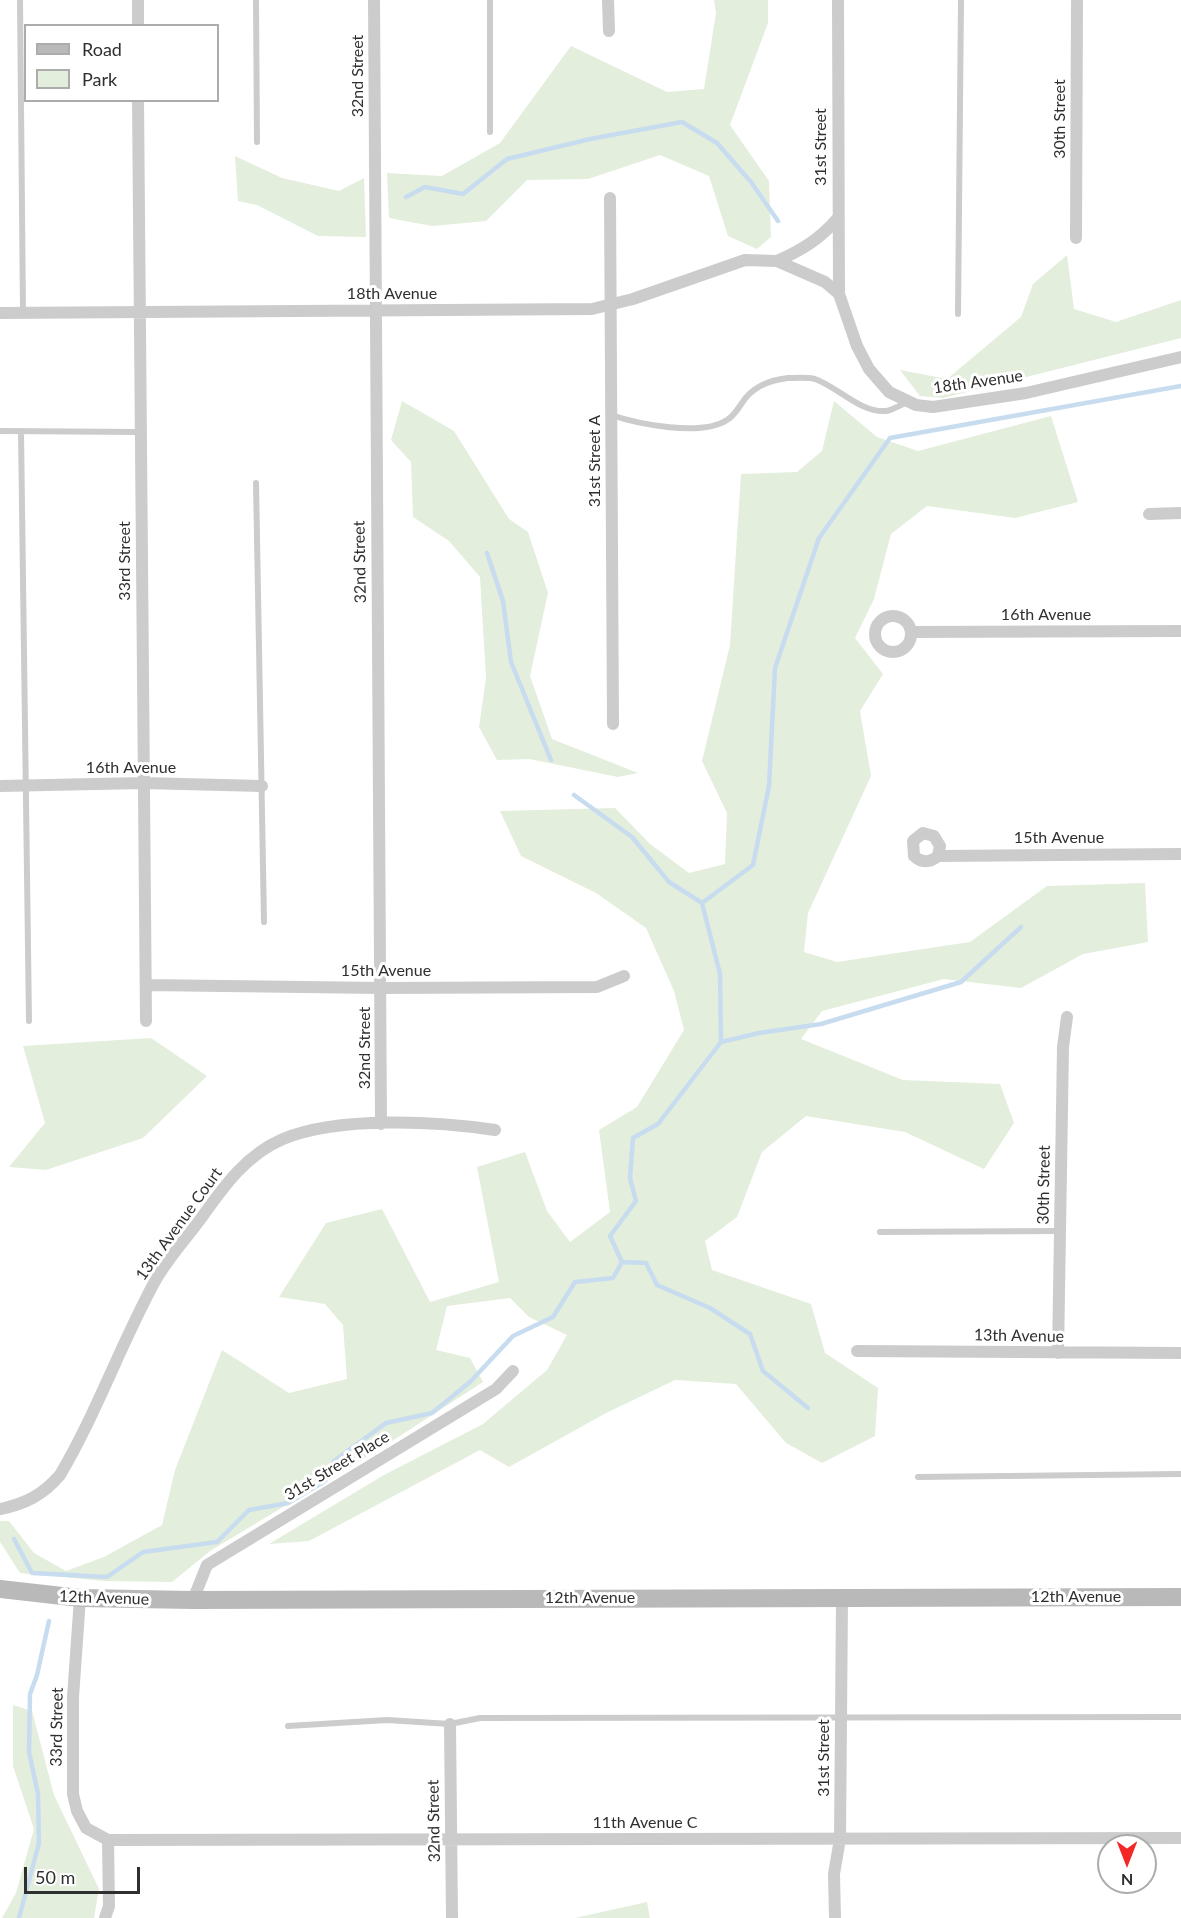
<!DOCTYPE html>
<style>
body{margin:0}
#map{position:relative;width:1181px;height:1918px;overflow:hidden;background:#fff;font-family:Lato,sans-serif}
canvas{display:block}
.legend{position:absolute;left:24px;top:24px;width:195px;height:78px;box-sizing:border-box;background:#fff;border:2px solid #acacac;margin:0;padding:8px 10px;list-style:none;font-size:18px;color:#2f2f2f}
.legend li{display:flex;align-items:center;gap:12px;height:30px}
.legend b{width:30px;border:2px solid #acacac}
.north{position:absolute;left:1097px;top:1834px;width:60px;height:60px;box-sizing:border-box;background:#fff;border:2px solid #acacac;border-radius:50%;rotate:180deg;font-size:16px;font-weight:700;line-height:24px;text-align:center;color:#2f2f2f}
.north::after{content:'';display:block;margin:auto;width:21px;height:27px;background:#f22726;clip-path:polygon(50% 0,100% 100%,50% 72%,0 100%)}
.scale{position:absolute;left:24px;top:1867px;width:116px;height:27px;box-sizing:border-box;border:3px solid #2f2f2f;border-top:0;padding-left:8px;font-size:18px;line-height:21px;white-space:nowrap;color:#2f2f2f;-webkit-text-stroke:4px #fff;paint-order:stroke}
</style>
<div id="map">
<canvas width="1181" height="1918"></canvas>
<ul class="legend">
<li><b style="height:8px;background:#b9b9b9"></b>Road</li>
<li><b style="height:16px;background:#e4eedc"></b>Park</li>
</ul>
<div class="north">N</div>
<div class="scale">50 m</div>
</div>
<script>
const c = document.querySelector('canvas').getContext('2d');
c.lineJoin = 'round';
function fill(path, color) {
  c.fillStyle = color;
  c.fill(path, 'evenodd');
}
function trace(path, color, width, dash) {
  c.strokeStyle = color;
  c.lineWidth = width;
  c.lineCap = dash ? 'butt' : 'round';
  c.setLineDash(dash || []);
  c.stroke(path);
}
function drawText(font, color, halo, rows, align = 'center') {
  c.font = font + ' Lato,sans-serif';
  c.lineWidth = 6;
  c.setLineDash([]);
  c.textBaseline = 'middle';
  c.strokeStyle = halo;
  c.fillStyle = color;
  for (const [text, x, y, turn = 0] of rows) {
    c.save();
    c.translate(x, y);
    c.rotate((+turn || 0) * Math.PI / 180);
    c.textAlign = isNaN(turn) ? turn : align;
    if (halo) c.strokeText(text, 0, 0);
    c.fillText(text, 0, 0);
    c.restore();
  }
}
const green = new Path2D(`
 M714,0H768V23L730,125L769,181L771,237L757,249L728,236L709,176L660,155L588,179L527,180L486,221L432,226L389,218L387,173L442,176L500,143L571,46L667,92L704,89L716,13Z
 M235,156L282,178L339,191L364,178L366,237L318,236L257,205L238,201Z
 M1067,255L1074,309L1116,322L1181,300V338L943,398L920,396L900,370L947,379L1021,317L1033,284Z
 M402,401L454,431L509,519L528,532L548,593L530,676L552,739L638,773L618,777L529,759L497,760L479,727L486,678L480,577L449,541L413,517L411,462L391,440Z
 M834,401L877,437L918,451L1051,416L1078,502L1015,518L927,506L891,534L874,599L855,638L883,674L860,711L871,776L808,913L804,952L837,962L970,942L1047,886L1145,883L1148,942L1083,954L1021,988L944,979L822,1011L801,1039L903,1080L1000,1084L1014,1123L984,1169L905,1132L806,1116L762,1152L737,1217L705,1241L712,1270L811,1304L825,1353L878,1388L875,1436L822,1463L786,1443L736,1384L675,1380L606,1413L509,1467L480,1450L309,1541L269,1544L384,1475L483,1424L547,1370L567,1335L529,1317L510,1298L447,1306L436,1350L470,1358L483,1382L386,1445L210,1551L172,1582L105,1581L20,1573L0,1542V1521H9L34,1553L66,1571L104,1557L162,1525L175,1470L222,1350L289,1393L347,1379L343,1325L325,1304L279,1297L326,1223L382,1209L430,1302L499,1282L477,1167L525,1152L547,1211L570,1242L610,1212L599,1130L637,1107L684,1030L674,991L646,928L596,893L521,856L500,811L615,808L650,844L689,873L725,864L727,813L702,761L730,645L741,474L797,472L822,451Z
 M151,1038L207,1076L143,1138L46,1170L9,1167L45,1123L23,1046Z
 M13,1705L32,1711L54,1795L99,1889L94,1918H2L16,1893L34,1829L13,1766Z
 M647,1902L650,1918H575Z`);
const stream = new Path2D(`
 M406,197L425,187L463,194L507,159L590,139L682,122L717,143L751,182L778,221
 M487,553L503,601L511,662L551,760
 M574,795L632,837L669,882L702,903
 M721,1042L759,1033L821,1024L961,982L1021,927
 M622,1262L646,1263L657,1285L710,1308L750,1334L763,1371L808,1408
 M14,1539L32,1573L107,1577L143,1552L217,1542L249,1510L288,1503L325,1481L334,1461L386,1423L432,1413L470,1382L513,1336L553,1317L575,1282L613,1278L622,1262L610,1236L636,1201L630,1178L633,1138L658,1124L721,1042L720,974L702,903L753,865L769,786L775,668L819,538L890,438L1181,386
 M19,1918L39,1843L38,1794L29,1752L30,1694L37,1675L49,1621`);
const lane = new Path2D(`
 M20,0L23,312
 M256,0L257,142
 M490,132V0
 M958,314L961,0
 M611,415C638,424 701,437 727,420C734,416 737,410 742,403C752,387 770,380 788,378C796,378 808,377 815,379C838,387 860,413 886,411C892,410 901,405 907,402
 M0,431L140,432
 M21,432L29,1021
 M256,483L264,922
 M880,1232L1059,1231
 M918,1477L1181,1474
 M288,1726L387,1720L450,1724L480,1718L1181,1717`);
const street = new Path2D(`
 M138,0V26
 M374,0L381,1124
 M608,0L609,31
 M838,0L839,294
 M138,100L146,1021
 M610,198L613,724
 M1076,238L1077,0
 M777,261C802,250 820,239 838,218
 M0,313L592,309L633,299L745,260L777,261L825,282L839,294L857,346L869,369L889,392L916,405L933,407L1026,393L1181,357
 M1149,514L1181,513
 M875 634a18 18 0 1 1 36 0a18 18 0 1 1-36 0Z
 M911,632L1181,631
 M0,786L143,783L262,786
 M938,856L940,846L934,836L923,833L913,841L914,856C921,863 930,863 938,856L1181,854
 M146,985L381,988L597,987L624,976
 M857,1351L1181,1353
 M1058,1353L1063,1047L1067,1017
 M0,1509C25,1504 43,1495 60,1475C96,1414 120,1346 154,1283C167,1259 186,1239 202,1217C224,1186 247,1154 283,1139C338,1116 436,1121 495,1130
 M80,1598L73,1697V1794L77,1811L86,1828L108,1840L1181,1838
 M193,1600L207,1565L496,1389L513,1371
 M450,1724L452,1918
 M105,1918L109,1906L108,1840
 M835,1918L834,1874L840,1839L842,1598`);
const secondary = new Path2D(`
 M0,1589L80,1598L193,1600L1181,1597`);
const streetNames = [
 ["32nd Street",358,76,-90],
 ["30th Street",1060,119,-90],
 ["31st Street",821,147,-90],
 ["18th Avenue",392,294],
 ["18th Avenue",978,382,-8],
 ["31st Street A",595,461,-90],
 ["33rd Street",125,561,-90],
 ["32nd Street",360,562,-91],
 ["16th Avenue",1046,615],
 ["16th Avenue",131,768],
 ["15th Avenue",1059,838],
 ["15th Avenue",386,971],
 ["32nd Street",365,1048,-90],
 ["30th Street",1044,1185,-89],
 ["13th Avenue Court",179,1224,-54],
 ["13th Avenue",1019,1336,1],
 ["31st Street Place",337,1466,-31],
 ["12th Avenue",1076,1597],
 ["12th Avenue",104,1598,2],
 ["12th Avenue",590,1598],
 ["33rd Street",57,1727,-89],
 ["31st Street",824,1758,-90],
 ["32nd Street",434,1821,-91],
 ["11th Avenue C",645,1823]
];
fill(green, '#e4eedc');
trace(stream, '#c7dcef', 4.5);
trace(lane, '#ccc', 6);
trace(street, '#ccc', 12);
trace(secondary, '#b9b9b9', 18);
drawText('16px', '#2f2f2f', '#fff', streetNames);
</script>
